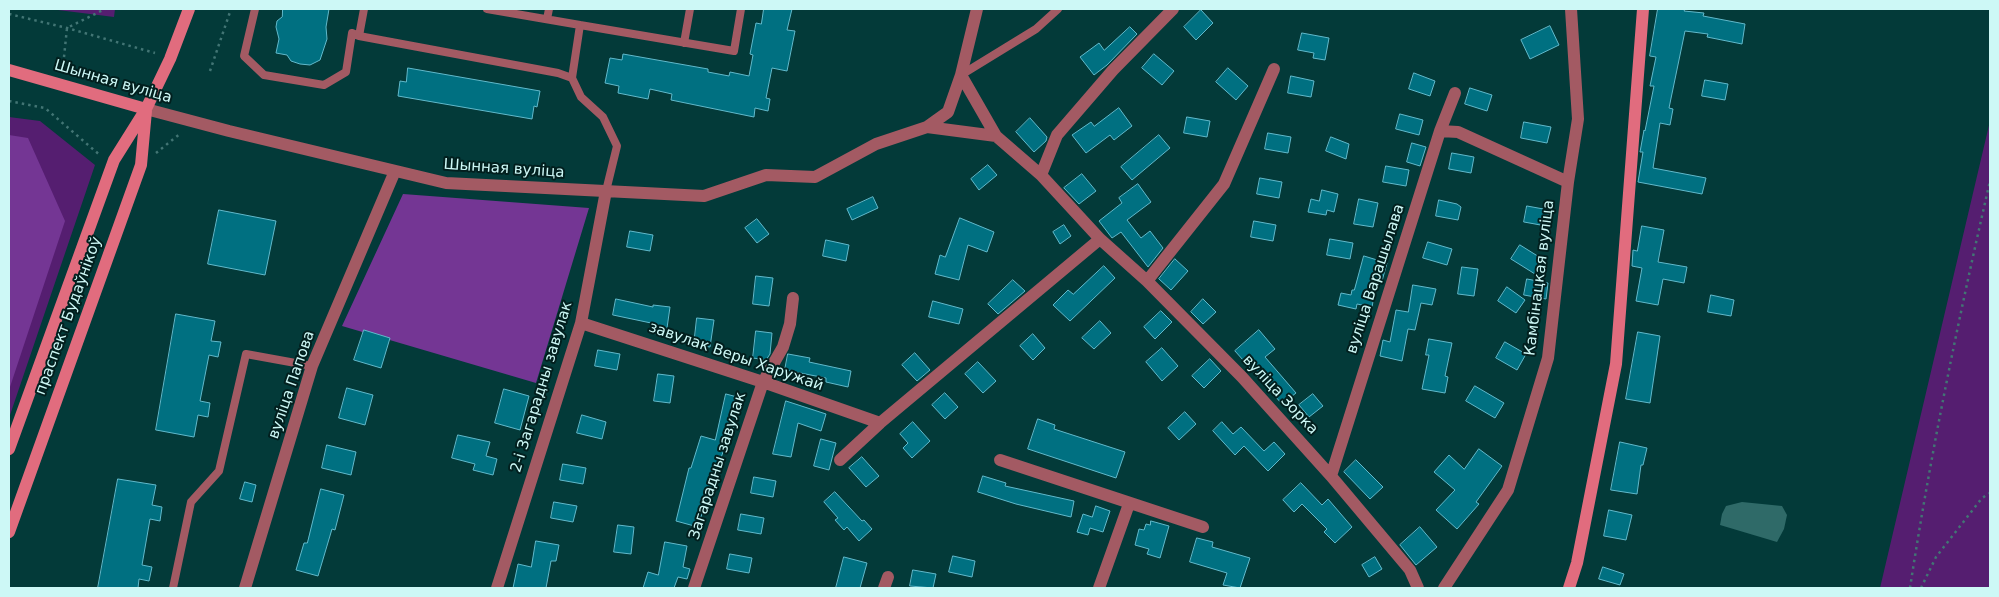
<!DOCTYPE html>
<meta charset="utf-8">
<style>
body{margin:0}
#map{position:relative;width:1999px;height:597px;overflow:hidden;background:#033a39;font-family:"DejaVu Sans",sans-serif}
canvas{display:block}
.frame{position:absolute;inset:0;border:10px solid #cdf8f6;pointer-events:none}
</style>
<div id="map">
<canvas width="1999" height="597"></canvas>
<div class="frame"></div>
</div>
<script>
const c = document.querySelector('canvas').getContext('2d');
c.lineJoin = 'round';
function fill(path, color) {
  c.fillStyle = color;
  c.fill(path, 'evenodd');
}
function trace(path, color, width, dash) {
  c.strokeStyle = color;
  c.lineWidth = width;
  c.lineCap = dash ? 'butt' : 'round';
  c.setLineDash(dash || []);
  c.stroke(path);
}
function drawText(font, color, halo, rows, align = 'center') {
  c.font = font + ' "DejaVu Sans",sans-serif';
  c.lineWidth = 4;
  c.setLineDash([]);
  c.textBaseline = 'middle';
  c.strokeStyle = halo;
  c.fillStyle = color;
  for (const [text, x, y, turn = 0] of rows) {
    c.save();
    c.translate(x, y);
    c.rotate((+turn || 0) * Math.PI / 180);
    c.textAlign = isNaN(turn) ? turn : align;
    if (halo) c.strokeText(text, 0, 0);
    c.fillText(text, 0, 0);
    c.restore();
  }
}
const green = new Path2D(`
 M50,9H115L114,17Z
 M9,117L40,121L95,165L9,418Z
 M1990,121V588H1880Z`);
const forest = new Path2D(`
 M9,135L28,138L65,221L9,390Z
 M403,194L589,208L536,383L342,326Z`);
const water = new Path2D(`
 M1742,502L1782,506L1787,515L1784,529L1777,542L1720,525L1722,514L1726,506Z`);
const building = new Path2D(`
 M283,9H329L326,27L327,39L320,60L310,65L300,64L291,61L287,55L276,53L279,39L276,27L277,21L282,17Z
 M764,9H792L787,30L795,31L787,71L772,68L766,98L770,99L768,111L755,108L754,117L671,100L672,94L650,89L648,99L618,93L619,86L605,83L610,58L622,60L623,54L708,69V72L729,76L730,72L749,76L753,55L750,54L756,23L761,24Z
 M1658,9H1685L1684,11L1704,13L1703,16L1745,24L1742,44L1707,37L1708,34L1685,31L1669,108L1673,109L1670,125L1660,123L1653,168L1706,178L1702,194L1638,182L1643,152H1640L1644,130L1645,131L1654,86H1650L1656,57L1650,56Z
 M1201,10L1213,23L1196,40L1184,27Z
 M1550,26L1559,45L1530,59L1521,40Z
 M1130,27L1137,34L1107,65L1094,75L1080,57L1099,43L1104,50Z
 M1302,33L1329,38L1325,60L1313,58L1314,53L1298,50Z
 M1154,54L1174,71L1162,85L1142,68Z
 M408,68L540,91L537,107L534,106L532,119L398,96L400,81L406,82Z
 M1228,68L1248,86L1236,100L1216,82Z
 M1414,73L1435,81L1430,96L1409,89Z
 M1291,76L1314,81L1311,97L1288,93Z
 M1705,80L1728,84L1725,100L1702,96Z
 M1470,88L1492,95L1487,111L1465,104Z
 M1119,108L1132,126L1114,140L1110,135L1086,153L1072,135L1091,122L1094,126Z
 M1400,114L1423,120L1419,135L1396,129Z
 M1187,117L1210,121L1207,137L1184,133Z
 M1030,118L1047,137L1046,141L1034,152L1016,132Z
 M1524,122L1551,127L1547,143L1521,138Z
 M1268,133L1291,137L1288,153L1265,149Z
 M1159,135L1170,148L1132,180L1121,167Z
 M1331,137L1349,144L1346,159L1326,151Z
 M1412,143L1426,147L1420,166L1407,162Z
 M1452,153L1474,157L1471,173L1449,169Z
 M988,165L997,175L979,190L971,179Z
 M1386,166L1409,170L1406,186L1383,182Z
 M1082,174L1096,191L1079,204L1064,188Z
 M1260,178L1282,182L1279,198L1257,194Z
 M1138,184L1151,202L1127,220L1141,238L1150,231L1163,248L1148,267L1121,232L1112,238L1099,221L1122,203L1119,198Z
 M1322,190L1338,194L1334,212L1327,210L1326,215L1308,212L1311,199L1319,201Z
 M873,197L878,208L852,220L847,209Z
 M1359,199L1378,203L1373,227L1354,224Z
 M1439,200L1457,204L1461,207L1458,220L1436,216Z
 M1527,206L1549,210L1546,226L1524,222Z
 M219,210L276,221L265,275L208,264Z
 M960,218L994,232L987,252L968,245L959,280L935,274L940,255L945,257Z
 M757,219L769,234L757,243L745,228Z
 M1254,221L1276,225L1273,241L1251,237Z
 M1064,225L1071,236L1060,244L1053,232Z
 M1642,226L1664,230L1658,262L1687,267L1684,283L1663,279L1658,305L1636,301L1642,268L1632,266L1633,250L1637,251Z
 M630,231L653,235L650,251L627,247Z
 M1330,239L1353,243L1350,259L1327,255Z
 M826,240L849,245L846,261L823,256Z
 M1428,242L1452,249L1447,265L1423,258Z
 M1520,245L1544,260L1535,274L1511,259Z
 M1364,256L1387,263L1382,281L1377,280L1372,307L1357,304L1356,309L1338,305L1341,293L1351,295L1352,290H1354Z
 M1175,259L1188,271L1171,290L1159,279Z
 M1104,266L1115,278L1070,321L1053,305L1068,290L1073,294Z
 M1462,267L1478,269L1474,296L1458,294Z
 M756,276L773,278L769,306L753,304Z
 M1527,279L1548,283L1546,299L1524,295Z
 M1013,280L1025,291L998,314L988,304Z
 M1413,285L1436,289L1432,305L1421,303L1415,330L1408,329L1402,361L1380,356L1383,340L1390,342L1396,310L1408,312Z
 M1507,287L1525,300L1516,313L1498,301Z
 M1711,295L1734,300L1731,316L1708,312Z
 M616,299L653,307V305L670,307L666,335L650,333L651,323L613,315Z
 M1203,299L1216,312L1203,324L1191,312Z
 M933,301L963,309L959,324L929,317Z
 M1161,311L1172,322L1155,339L1144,327Z
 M176,314L215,321L211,341L221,342L218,357L209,355L200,401L210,403L208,417L198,415L194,437L156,430Z
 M697,318L714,320L710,347L694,345Z
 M1100,321L1111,333L1094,349L1082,338Z
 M364,330L390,338L381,368L354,360Z
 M1259,330L1275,349L1265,357L1296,393L1282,404L1235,351Z
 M756,331L772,333L770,354L766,360L753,358Z
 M1638,332L1660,336L1650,403L1626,399Z
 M1033,334L1045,348L1033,360L1020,346Z
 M1429,339L1452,343L1445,376L1448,377L1445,393L1422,389L1429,355H1426Z
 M1505,342L1526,354L1517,370L1496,358Z
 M1162,348L1178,366L1162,381L1146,362Z
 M598,350L620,354L617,370L595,366Z
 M915,353L930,370L917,381L902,365Z
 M788,354L810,358L809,362L851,371L848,387L826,382V378L785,370Z
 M1210,359L1221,371L1204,388L1192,376Z
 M978,362L996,381L983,393L965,374Z
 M658,374L674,376L670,403L654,401Z
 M1475,386L1504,403L1495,418L1466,401Z
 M347,388L373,395L365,425L339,418Z
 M504,389L529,396L520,430L495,423Z
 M945,393L958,407L945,419L932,405Z
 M726,394L741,398L730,441L727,440L720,461L718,460L711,491L709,490L698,527L676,521L689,468H691L701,436L715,440Z
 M1313,394L1323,406L1309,417L1299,405Z
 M786,401L826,414L821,431L798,423L791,457L773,454Z
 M1185,412L1196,424L1179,440L1168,428Z
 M582,415L606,422L602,439L577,433Z
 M1038,419L1055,425L1054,429L1125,452L1116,478L1028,449Z
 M913,422L930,441L912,458L903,448L908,443L900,434Z
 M1222,422L1233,434L1241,427L1264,451L1274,442L1285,454L1268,471L1244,446L1235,455L1213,431Z
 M458,435L490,442L486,456L497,459L493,475L473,470L475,464L452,458Z
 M821,439L836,443L829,470L814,466Z
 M1620,442L1647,448L1643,465H1641L1637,494L1611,490Z
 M327,445L356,452L351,475L322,468Z
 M1479,449L1502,466L1476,502L1479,504L1457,529L1436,510L1455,490L1434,472L1449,455L1464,469Z
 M862,457L879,476L866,487L849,468Z
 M1356,460L1383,487L1370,499L1344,472Z
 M563,464L586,468L583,484L560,480Z
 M983,476L1006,483L1005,486L1074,501L1071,517L1016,504L978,492Z
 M754,477L776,481L773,497L751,493Z
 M118,479L156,485L152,505L162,507L160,521L150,519L142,565L152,567L149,581L139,579L138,588H98Z
 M245,482L256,485L252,502L240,499Z
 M1301,483L1322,505L1328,499L1352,527L1335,543L1324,532L1327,529L1302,504L1294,512L1283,500Z
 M321,489L344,495L335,530L332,529L318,576L296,570L304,543H307Z
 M835,492L862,521L864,520L872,529L859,541L847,527L844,530L835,520L838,518L824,502Z
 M554,502L577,506L573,522L551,518Z
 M1096,506L1110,511L1103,532L1090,528L1088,535L1077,532L1083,514L1092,517Z
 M1609,510L1632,515L1626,540L1604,536Z
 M741,514L764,518L761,534L738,530Z
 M1151,521L1169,526L1160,558L1147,554L1149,549L1135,545L1139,529L1144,530L1146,524L1150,525Z
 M618,525L634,527L631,554L614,552Z
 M1420,527L1437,547L1416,565L1400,545Z
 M1197,538L1213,542L1212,547L1250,558L1240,588L1223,585L1227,573L1190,562Z
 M536,541L559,545L556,561H551L546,588H513L518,564L531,567Z
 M665,542L687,546L683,567L690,569L687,579L678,577L674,588H643L648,572L658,575Z
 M730,554L752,558L749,573L727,569Z
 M953,556L975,561L972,577L949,572Z
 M844,557L867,563L860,588H836Z
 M1375,557L1382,569L1369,577L1362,565Z
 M1603,567L1624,574L1620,585L1599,579Z
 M913,570L936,574L933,588L910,586Z`);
const path = new Path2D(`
 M9,14L67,28L155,53
 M64,57L67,28L105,9
 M210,71L231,9
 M9,101L45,108L101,156
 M156,153L181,133
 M1910,588C1931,451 1959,316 1990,181
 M1921,588L1936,557L1982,498L1990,493`);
const lane = new Path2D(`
 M255,9L244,56L264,75L324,85L346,72L352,33L359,36
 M364,9L359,36L558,73L572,78L581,97L603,117L617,146L606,191
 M487,9L580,25L572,78
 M547,19L549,9
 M580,25L734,51L741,9
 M684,43L690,9
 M961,75L1036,29L1058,9
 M173,588L191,502L219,471L246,354L312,366`);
const street = new Path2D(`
 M977,9L961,75L996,136L1041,175L1100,239L1147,281L1242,377L1331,476L1410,570L1418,588
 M146,109L229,131L446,183L704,196L766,175L815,177L876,144L927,127L996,136
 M927,127L948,112L961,75
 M1440,131L1458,132L1568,182
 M1041,175L1057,135L1113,70L1173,9
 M1147,281L1224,184L1274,69
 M581,323L763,382L880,423
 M840,460L880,423L1100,239
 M1000,460L1203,527
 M1331,476L1440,131L1455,93
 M245,588L312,366L395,171
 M497,588L581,323L606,191
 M694,588L763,382L783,347L790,324L793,298
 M884,588L888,577
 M1099,588L1129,504
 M1444,588L1508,490L1548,358L1568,182L1578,119L1571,9`);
const secondary = new Path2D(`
 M9,70L146,109
 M9,449L114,160L146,109L170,59L189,9
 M9,532L141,165L146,111
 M1569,588L1577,563L1616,364L1643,9`);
const streetNames = [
 ["Шынная вуліца",113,82,16],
 ["Шынная вуліца",504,169,4],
 ["Камбінацкая вуліца",1540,278,-83],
 ["вуліца Варашылава",1376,279,-72],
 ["праспект Будаўнікоў",69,316,-70],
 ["завулак Веры Харужай",736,357,19],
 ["вуліца Папова",292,385,-71],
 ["2-і Загарадны завулак",542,387,-73],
 ["вуліца Зорка",1280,395,47],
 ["Загарадны завулак",718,466,-72]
];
fill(green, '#551e70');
fill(forest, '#743694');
fill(water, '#2f6a68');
fill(building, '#007081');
trace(building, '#61b9cb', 1);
trace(path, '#427574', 2.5, [2.5, 4]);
trace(lane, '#a35a63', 8);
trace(street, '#a35a63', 12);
trace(secondary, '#e16c7e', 12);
drawText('15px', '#cdf8f6', '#021f1e', streetNames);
</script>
